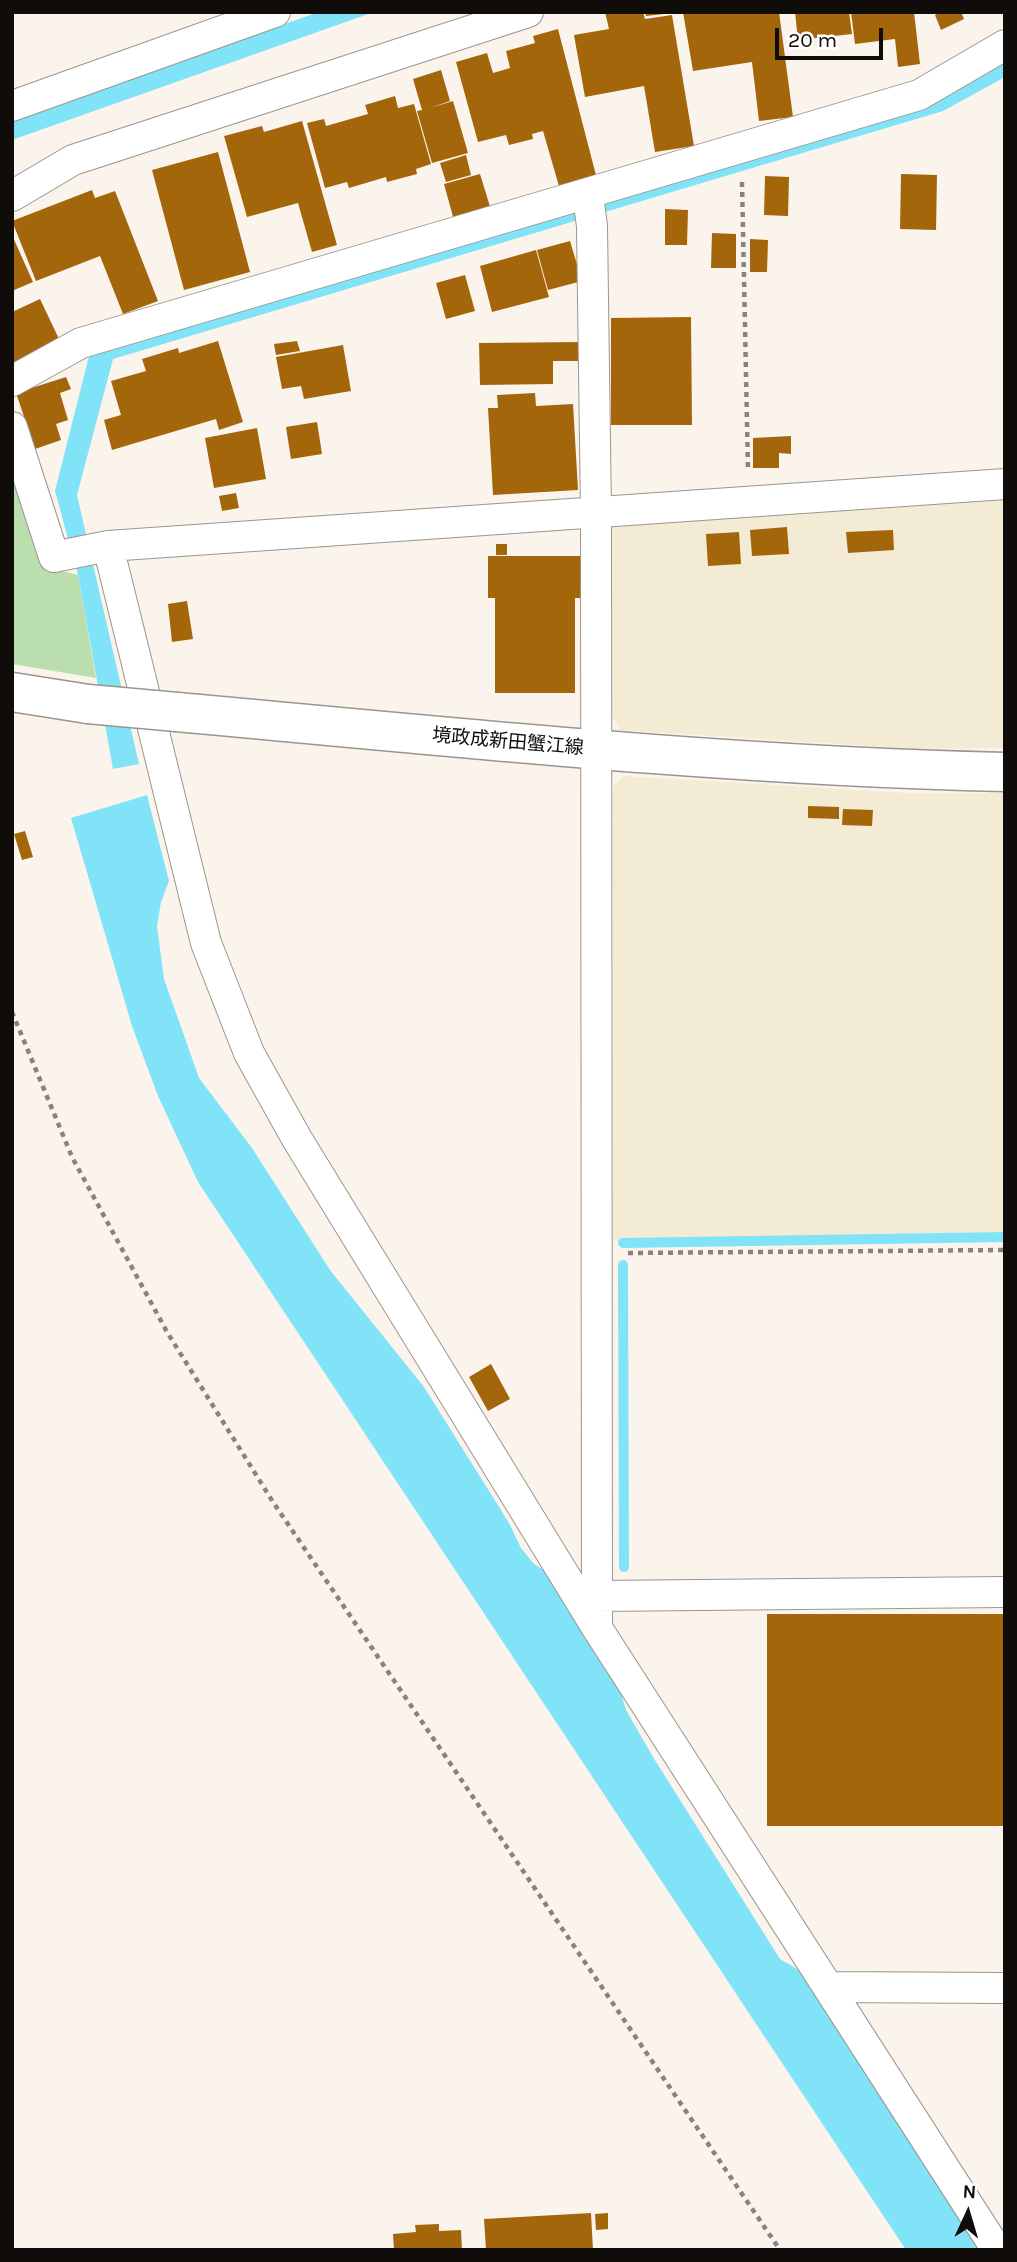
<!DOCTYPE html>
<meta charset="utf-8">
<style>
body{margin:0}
#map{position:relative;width:1017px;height:2262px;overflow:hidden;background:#fbf4ed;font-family:Karla,sans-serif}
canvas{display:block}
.frame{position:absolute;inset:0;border:14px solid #0f0c0a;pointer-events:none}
.north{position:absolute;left:933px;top:2178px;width:70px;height:70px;-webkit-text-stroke:5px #fff;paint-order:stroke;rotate:4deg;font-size:19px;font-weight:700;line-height:28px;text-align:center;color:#0f0c0a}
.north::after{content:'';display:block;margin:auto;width:24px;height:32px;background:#0f0c0a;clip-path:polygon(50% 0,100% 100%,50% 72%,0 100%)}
.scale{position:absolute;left:775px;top:28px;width:108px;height:32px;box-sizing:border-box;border:4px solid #0f0c0a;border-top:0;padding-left:9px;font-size:21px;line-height:24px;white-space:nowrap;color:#0f0c0a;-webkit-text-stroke:5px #fff;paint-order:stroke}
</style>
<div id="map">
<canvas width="1017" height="2262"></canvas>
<div class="frame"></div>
<div class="north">N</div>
<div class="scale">20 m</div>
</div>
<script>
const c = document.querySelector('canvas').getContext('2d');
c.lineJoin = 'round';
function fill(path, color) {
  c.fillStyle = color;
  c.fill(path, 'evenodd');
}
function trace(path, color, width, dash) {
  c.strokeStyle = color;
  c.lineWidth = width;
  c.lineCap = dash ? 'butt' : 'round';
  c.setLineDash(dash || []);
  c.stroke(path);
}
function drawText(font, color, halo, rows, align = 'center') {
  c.font = font + ' Karla,"Noto Sans JP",sans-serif';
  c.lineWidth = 5;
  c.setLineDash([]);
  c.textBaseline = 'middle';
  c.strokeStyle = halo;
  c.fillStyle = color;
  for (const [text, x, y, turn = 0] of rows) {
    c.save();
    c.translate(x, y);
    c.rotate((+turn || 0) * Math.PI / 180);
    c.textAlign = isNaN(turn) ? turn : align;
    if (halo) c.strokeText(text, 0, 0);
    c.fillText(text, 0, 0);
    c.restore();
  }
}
const industrial = new Path2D(`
 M1005,500V748L918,749L620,730L606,707V527Z
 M624,776L907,793H1005V1232L613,1241V786Z`);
const green = new Path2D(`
 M12,473L43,566L78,575L96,678L12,664Z`);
const water = new Path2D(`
 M319,12H374L12,140V119Z
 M1005,63V77L943,111L113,359L77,495L139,764L113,769L78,575L55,491L89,356L919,108Z
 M147,795L169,881L161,902L157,926L164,979L199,1078L252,1148L330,1270L424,1387L509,1523L521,1548L534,1564L552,1575L616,1677L626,1710L653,1757L780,1959L799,1970L805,1977L981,2250H906L198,1182L158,1096L132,1026L71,818Z`);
const stream = new Path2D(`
 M623,1243L1005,1237
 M623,1265L624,1567`);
const building = new Path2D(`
 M605,12H643L645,19L672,15L694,146L655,152L644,86L585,97L574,35L609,29Z
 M645,12H664V14L646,16Z
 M683,12H779L793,117L759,121L752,62L693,71Z
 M795,12H849L852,34L798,40Z
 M851,12H914L920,64L898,67L895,39L855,44Z
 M941,12H961L964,19L941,30L935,15Z
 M558,29L598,183L561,193L543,131L532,134L533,139L509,145L506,135L478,142L456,62L487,53L493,73L510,68L506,51L535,43L533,36Z
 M441,70L450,101L430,108L453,101L468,153L432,163L417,111L422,110L413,79Z
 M395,96L398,108L414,104L431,164L416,169L417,174L387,182L386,177L349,188L347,182L325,188L307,123L324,119L326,126L368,114L365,105Z
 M302,121L337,245L312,252L298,203L247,217L224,136L262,126L264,132Z
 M218,152L250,272L184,290L152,170Z
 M466,155L471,175L446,182L440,163Z
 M480,174L492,213L455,224L444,184Z
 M901,174L937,175L936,230L900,229Z
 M765,176L789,177L788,216L764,215Z
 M92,190L95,198L115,191L158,301L123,314L100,256L36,281L12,221Z
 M665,209L688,210L687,245H665Z
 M712,233L736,234V268H711Z
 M12,235L33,282L12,291Z
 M750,239L768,240L767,272H750Z
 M570,241L582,281L548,290L537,250Z
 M536,250L549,297L492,312L480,266Z
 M465,275L475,311L446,319L436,283Z
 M40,299L60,341L12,363V312Z
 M691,317L692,425H611V318Z
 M218,341L243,422L219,430L216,419L112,450L104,420L121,415L111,381L146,371L142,359L178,348L179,353Z
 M297,341L300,351L276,355L274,344Z
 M582,342V361H553V384L480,385L479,343Z
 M343,345L351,391L304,399L301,386L282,389L276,357Z
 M66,377L71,389L60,393L68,420L56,424L61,440L35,449L16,393Z
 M535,393L536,406L573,404L578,490L493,495L488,408H498L497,395Z
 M317,422L322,454L291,459L286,427Z
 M257,428L266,479L214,488L205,438Z
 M791,436V454L779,453V468H753V438Z
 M236,493L239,508L222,511L219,496Z
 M787,527L789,554L752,556L750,530Z
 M893,530L894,550L848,553L846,532Z
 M739,532L741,564L708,566L706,534Z
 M496,544H507V555H496Z
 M488,556H582V598H575V693H495V598H488Z
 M187,601L193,639L172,642L168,604Z
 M808,806L839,807V819L808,818Z
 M843,809L873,810L872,826L842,825Z
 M25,831L33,857L22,860L14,834Z
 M491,1364L510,1399L488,1411L469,1377Z
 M767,1614H1005V1826H767Z
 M591,2213L593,2250H486L484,2219Z
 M608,2213V2229L596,2230L595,2214Z
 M439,2224V2231L461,2230L462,2250H394L393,2234L416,2232L415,2225Z`);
const path = new Path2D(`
 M742,182L748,470
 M12,1012L72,1157L167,1332L273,1502L780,2250
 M628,1253L1005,1250`);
const street = new Path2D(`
 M12,106L275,12
 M12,196L73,160L528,12
 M588,196L592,226L596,514L597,1628
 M12,381L81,343L919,95L1005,45
 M12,427L54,557L108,546L1005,484
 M108,546L206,943L249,1053L297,1139L597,1628L997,2250
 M597,1596L1005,1592
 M828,1987L1005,1988`);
const secondary = new Path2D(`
 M12,692L88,704
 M177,712C452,737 728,766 1005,772`);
const secondaryBridge = new Path2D(`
 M88,704L177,712`);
const streetNames = [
 ["境政成新田蟹江線",508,742,5]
];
fill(industrial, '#f4ebd5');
fill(green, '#bbdeaf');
fill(water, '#81e3f7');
trace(stream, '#81e3f7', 10);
fill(building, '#a4660b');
trace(street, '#9b958e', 32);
trace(secondary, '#9b958e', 41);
trace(path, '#88837e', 4.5, [5, 5]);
trace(street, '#fff', 30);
trace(secondary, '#fff', 38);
trace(secondaryBridge, '#9b958e', 41, []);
trace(secondaryBridge, '#fff', 38);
drawText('19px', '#0f0c0a', '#fff', streetNames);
</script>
